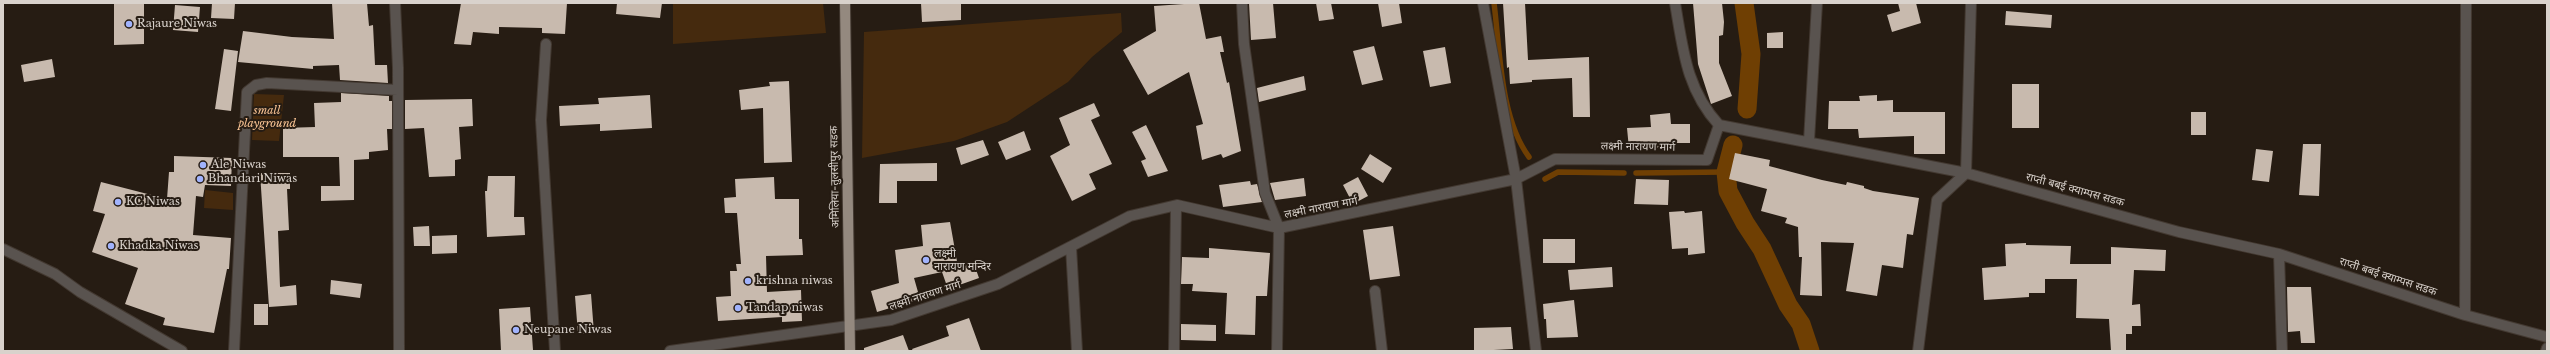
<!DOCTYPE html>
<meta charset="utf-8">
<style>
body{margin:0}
#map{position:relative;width:2550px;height:354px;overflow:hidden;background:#261c13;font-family:"Libre Baskerville",serif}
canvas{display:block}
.frame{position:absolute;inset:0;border:4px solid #d9d2cc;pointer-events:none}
</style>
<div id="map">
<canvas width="2550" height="354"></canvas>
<div class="frame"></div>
</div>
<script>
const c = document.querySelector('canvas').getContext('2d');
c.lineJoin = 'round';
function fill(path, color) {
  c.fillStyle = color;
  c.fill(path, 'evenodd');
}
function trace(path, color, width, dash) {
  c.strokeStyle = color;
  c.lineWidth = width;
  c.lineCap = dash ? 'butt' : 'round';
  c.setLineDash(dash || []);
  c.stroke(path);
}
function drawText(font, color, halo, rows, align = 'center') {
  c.font = font + ' "Libre Baskerville","Noto Sans Devanagari",serif';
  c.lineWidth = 4;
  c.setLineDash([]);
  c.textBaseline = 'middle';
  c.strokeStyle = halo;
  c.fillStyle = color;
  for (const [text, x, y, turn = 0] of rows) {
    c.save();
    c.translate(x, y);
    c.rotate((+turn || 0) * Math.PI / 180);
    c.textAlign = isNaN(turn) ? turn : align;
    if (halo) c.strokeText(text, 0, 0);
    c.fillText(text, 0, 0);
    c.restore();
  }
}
const green = new Path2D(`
 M673,3H823L826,33L673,44Z
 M1121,13L1122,32L1092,57L1068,82L1007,122L954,141L862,158L864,32Z
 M254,94L284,95L279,141L252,140Z
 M205,190L233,193V210L204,208Z`);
const stream = new Path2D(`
 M1494,3C1500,50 1500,118 1529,157
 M1636,173L1726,172
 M1545,179L1558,172L1624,173`);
const canal = new Path2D(`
 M1744,3L1751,54L1747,109
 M1733,145L1726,172L1728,191L1745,223L1762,249L1788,305L1801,324L1810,351`);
const building = new Path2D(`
 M212,3H235L234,19L211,18Z
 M332,3H367L369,26L373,25L375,65H387L388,83L340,80L339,65L313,66V69L238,62L243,31L292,37L334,39Z
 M461,3H567L565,34L542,33V28L499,27V34L473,32L471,45L454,44Z
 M617,3H662L660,18L616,14Z
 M921,3H961V20L922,22Z
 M1199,3L1206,39L1221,36L1224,52H1220L1227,83L1229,82L1241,151L1223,158L1221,154L1202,160L1196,126L1203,124L1189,72L1148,95L1123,50L1156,31L1154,6Z
 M1249,3H1273L1276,38L1251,40Z
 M1316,3H1331L1334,19L1319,21Z
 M1378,3H1399L1402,23L1382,27Z
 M1503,3H1525L1528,60L1589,57L1590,117H1573L1572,78L1532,80V82L1510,84L1509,67L1507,68Z
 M1693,3H1722L1724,22L1723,35L1719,36V63L1732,96L1711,104L1698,64Z
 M1898,3H1916L1921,23L1892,32L1887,15L1900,11Z
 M114,4H144V44L114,45Z
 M175,5L200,7L198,32L173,30Z
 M2006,11L2052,15L2051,28L2005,25Z
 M1783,32V48H1767V33Z
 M1374,46L1383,80L1362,85L1353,51Z
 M1445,47L1451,83L1430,87L1423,51Z
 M224,49L238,51L231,111L215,109Z
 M52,59L55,77L24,82L21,65Z
 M1304,76L1306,90L1259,102L1257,88Z
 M789,81L792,162L764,163L763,108L741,110L739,90L770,86L769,82Z
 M2012,84H2039V128H2012Z
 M341,93L389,96V101H392V129H387L388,150L369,152V159L354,160V200L321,201V186H340L339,157H283V128L315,127L314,103L341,102Z
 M650,95L652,128L600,131V124L560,126L559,106L599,104L598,98Z
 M1877,95V101L1893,100V112H1945V154H1914V136L1859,138L1858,129H1828L1829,101H1860L1859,96Z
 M472,99L473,126L459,127L461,159L455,160V176L429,177L424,128L405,129V100Z
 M1094,103L1100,116L1091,120L1112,164L1089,174L1096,189L1072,201L1050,156L1070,145L1059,118Z
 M2191,112H2206V135H2191Z
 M1670,113L1671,124H1690V143H1673V147L1629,149L1627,128L1651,127L1650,115Z
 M1146,125L1168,171L1148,177L1141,161L1146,159L1132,132Z
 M1024,131L1031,150L1006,160L998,142Z
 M983,140L989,155L961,165L956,148Z
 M2303,144H2321L2319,196L2299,195Z
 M2256,149L2273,151L2269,182L2252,180Z
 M1735,153L1770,160L1769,166L1822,180L1846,185L1847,182L1864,186V188L1873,191L1919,198L1913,235L1907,234L1903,268L1882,265L1877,296L1846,291L1854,243L1821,242L1822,296L1800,295L1802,257H1799L1798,227L1785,223L1787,218L1761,211L1767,189L1729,179Z
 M1370,154L1392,168L1383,183L1361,169Z
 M174,156L232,158L231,186L205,185L203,197L196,196L193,235L231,238L229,269H227L214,333L163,325L165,318L125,304L138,268L92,252L105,214L93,211L101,182L167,199L169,172H174Z
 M937,163V181H897V203H879L880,164Z
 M260,173H290V189H287L289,230L278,231L280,287L296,285L297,305L269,307Z
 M488,176H515L514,217H524L525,235L487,237L485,191H487Z
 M774,177L775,199H799V239H802L803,255L766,256L767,292L801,290L802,321L782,322V317L718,321L716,297L731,296L730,271H737L736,264H741L737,213H725L724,198L736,197L735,179Z
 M1358,177L1368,196L1353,204L1343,185Z
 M1304,178L1306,196L1275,200L1270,183Z
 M1636,179L1669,180L1668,205L1634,204Z
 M1250,181L1251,185L1257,184L1262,202L1223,207L1219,185Z
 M1684,211L1685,213L1702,211L1705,253L1688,255V248L1672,249L1669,212Z
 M950,222L958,267L974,264L979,278L948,289L942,272L914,278L920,299L877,312L871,291L899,283L895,250L923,246L921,225Z
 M429,226L430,246H414L413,227Z
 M1393,226L1400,276L1370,280L1363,230Z
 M457,235V253L432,254V236Z
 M1543,239H1575V263H1543Z
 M2026,243V245L2071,246L2070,264H2111V247L2166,250L2165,271L2134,270L2132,305L2140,304L2141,326H2132V334H2126V351H2111L2109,319L2076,318L2077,279H2045V293H2029V297L1984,300L1982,268L2006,266L2005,244Z
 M1209,248L1270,253L1267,296H1256L1255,335L1225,334L1227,293L1192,291L1193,284H1181L1182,257L1209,258Z
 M1612,267L1613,287L1570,290L1568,270Z
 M331,280L362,284L360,298L330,294Z
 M2287,287H2311L2315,343H2301L2300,331L2288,332Z
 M591,294L594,333L578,334L575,296Z
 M1574,300L1578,337L1547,338L1546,319H1544L1543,304Z
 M254,304H268V325H254Z
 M530,307L533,350L501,351L499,309Z
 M969,318L981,351H913L912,349L949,336L946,326Z
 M1181,324L1216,325V341L1181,340Z
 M1511,327L1513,349L1474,351V328Z
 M903,335L909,351H864V348Z`);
const street = new Path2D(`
 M395,3L398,68L399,351
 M1242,3L1244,44L1265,193L1279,228L1277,351
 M1483,3L1516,179L1536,351
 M1675,3C1683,49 1686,89 1719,125L1966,173L2179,232L2279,254L2465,315L2547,337
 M546,44L541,120L555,351
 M1809,141L1817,3
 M1071,247L1077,351
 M3,249L55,274L80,292L182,351
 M2279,254L2282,351
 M1375,291L1382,351
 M2465,315L2466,3
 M234,351L247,92L256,85L267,83L398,90
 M670,351L891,320L998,284L1130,216L1177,205L1279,228L1516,179L1555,159L1707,160L1719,125
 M1174,351L1176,206
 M1918,351L1937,200L1966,173L1971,3
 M2546,351L2547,348`);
const primary = new Path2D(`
 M845,3L850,351`);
const markers = [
 [129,24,4,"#a1b3fd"],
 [203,165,4,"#a1b3fd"],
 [200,179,4,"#a1b3fd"],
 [118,202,4,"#a1b3fd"],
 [111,246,4,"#a1b3fd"],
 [926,260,4,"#a1b3fd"],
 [748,281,4,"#a1b3fd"],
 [738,308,4,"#a1b3fd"],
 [516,330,4,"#a1b3fd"]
];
const poiNames = [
 ["Rajaure Niwas",137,24],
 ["Ale Niwas",211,165],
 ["Bhandari Niwas",208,179],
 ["KC Niwas",126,202],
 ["Khadka Niwas",119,246],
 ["लक्ष्मी",934,254],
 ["नारायण मन्दिर",934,267],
 ["krishna niwas",756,281],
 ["Tandap niwas",746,308],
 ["Neupane Niwas",524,330]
];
const parkNames = [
 ["small",267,111],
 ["playground",267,124]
];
const streetNames = [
 ["लक्ष्मी नारायण मार्ग",1638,147,1],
 ["अमिलिया-तुलसीपुर सडक",835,177,-91],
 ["राप्ती बबई क्याम्पस सडक",2075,190,15],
 ["लक्ष्मी नारायण मार्ग",1321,208,-11],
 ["राप्ती बबई क्याम्पस सडक",2388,277,18],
 ["लक्ष्मी नारायण मार्ग",925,296,-18]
];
fill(green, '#452a0e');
trace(stream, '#6f3f03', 5.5);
trace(canal, '#6f3f03', 19);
fill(building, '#c8baae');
trace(street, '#433931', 12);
trace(primary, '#433931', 12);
trace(street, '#59534f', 10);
trace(primary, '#94897f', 10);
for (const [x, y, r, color] of markers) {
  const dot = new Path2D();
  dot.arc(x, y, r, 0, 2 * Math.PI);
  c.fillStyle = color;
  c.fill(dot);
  trace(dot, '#261c13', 1.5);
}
drawText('11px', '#d9d2cc', '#261c13', poiNames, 'left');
drawText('italic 11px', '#fbc595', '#261c13', parkNames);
drawText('11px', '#d9d2cc', '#261c13', streetNames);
</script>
